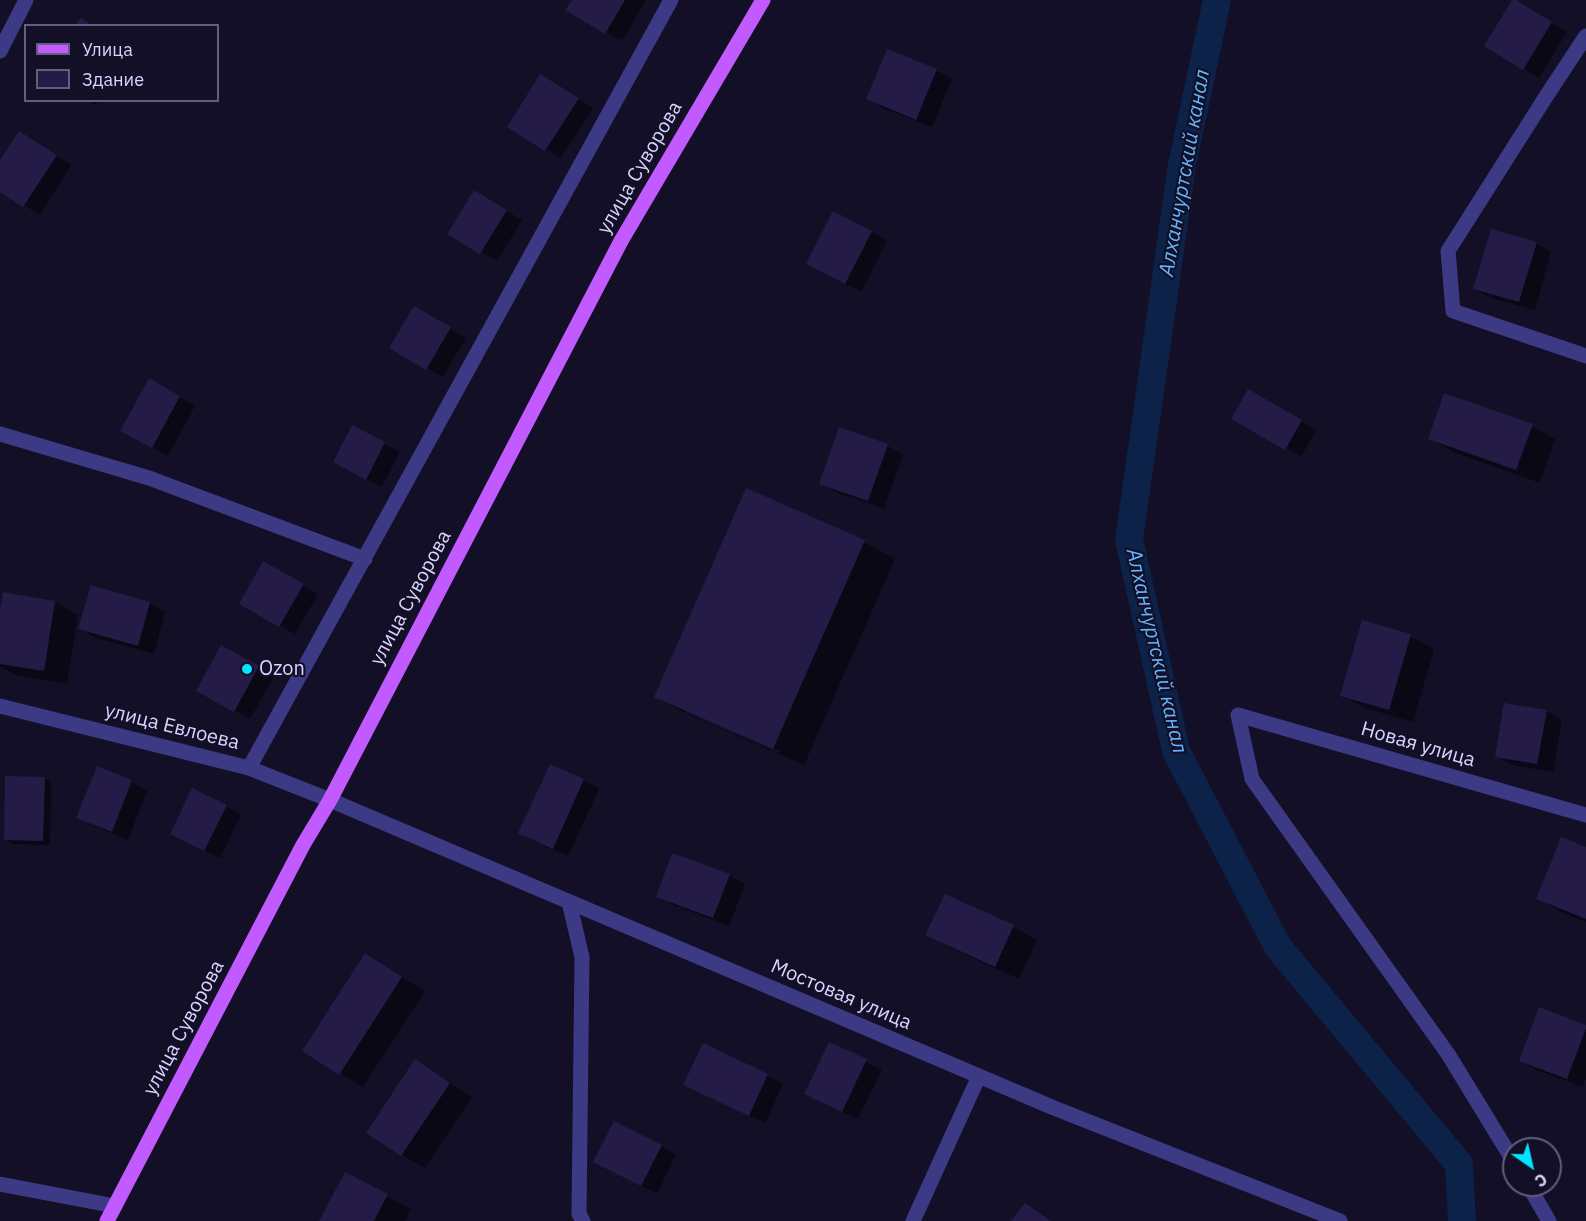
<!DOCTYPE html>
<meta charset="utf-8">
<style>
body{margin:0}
#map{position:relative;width:1586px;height:1221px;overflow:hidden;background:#130f26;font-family:"IBM Plex Sans",sans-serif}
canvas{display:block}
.legend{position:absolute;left:24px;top:24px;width:195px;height:78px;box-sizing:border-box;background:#130f26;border:2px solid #625e7d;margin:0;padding:8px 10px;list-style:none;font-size:18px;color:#d9d4ff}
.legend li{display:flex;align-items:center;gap:12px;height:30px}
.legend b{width:30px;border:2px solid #625e7d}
.north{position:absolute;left:1502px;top:1137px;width:60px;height:60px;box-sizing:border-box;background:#130f26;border:2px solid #625e7d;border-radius:50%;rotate:146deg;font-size:16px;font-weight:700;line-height:24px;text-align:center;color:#d9d4ff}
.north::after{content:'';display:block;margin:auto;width:21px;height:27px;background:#00e5ff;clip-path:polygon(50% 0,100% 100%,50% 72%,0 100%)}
</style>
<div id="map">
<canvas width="1586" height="1221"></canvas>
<ul class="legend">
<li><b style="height:8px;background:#c25bff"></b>Улица</li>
<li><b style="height:16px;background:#241b47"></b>Здание</li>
</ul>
<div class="north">С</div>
</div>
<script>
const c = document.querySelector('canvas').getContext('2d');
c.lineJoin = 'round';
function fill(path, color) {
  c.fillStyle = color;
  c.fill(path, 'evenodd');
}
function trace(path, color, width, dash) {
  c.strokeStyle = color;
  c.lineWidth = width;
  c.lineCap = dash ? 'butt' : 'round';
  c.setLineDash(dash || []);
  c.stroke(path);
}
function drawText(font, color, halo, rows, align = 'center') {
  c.font = font + ' "IBM Plex Sans",sans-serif';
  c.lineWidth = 4.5;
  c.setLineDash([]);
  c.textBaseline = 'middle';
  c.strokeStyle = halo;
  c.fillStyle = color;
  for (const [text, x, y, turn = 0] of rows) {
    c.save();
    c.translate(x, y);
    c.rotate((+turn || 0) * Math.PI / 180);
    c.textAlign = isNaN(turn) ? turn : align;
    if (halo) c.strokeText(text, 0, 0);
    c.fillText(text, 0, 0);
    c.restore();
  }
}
const shadow = new Path2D(`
 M573,0H646L622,41L568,10Z
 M1529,9L1567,32L1539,78L1486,46Z
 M888,51L936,70L952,79L932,127L883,108L868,99Z
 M556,85L593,108L561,158L546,149Z
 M89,100H99L96,105Z
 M35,142L71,165L40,215L0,190V163Z
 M490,201L522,220L497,261L449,233Z
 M872,232L887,241L861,292L823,273Z
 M1536,243L1551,252L1535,310L1491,298L1475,289Z
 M415,308L466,338L443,377L391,348Z
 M149,380L195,406L168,456L138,439Z
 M1248,391L1316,430L1301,457L1233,418Z
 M1532,426L1555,439L1540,483L1453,452L1430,438Z
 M353,427L400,452L382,487L350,471Z
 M840,429L888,446L903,455L884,509L836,492L820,483Z
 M864,542L895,559L804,765L687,714L656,697ZM686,710L780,751L779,753L686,713Z
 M264,563L318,594L295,634L241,603Z
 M55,602L78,615L67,684L16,675L0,666V619Z
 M150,603L165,612L154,654L96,638L80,629Z
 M1410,636L1434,649L1413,722L1365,708L1342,695Z
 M222,647L274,676L250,719L198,690Z
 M1546,711L1562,720L1553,772L1512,765L1496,756Z
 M98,768L132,782L147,791L128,840L94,826L78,817Z
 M44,778L51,782L50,845L13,844L5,839Z
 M583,780L599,789L568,856L536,842L520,833Z
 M226,806L241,815L220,858L187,842Z
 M1586,848V922L1561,912L1538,898Z
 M729,875L745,884L729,926L673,905L658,896Z
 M945,896L1013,927L1037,940L1019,979L951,948L927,934Z
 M388,969L425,991L363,1087L304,1050Z
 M1586,1026V1078L1583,1087L1536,1070L1521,1061Z
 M830,1044L882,1070L858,1119L821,1102Z
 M704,1045L768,1076L783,1084L765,1123L701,1093Z
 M415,1061L472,1097L425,1168L401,1154Z
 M661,1146L676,1155L657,1194L610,1170Z
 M345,1174L411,1209L405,1221H320Z`);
const canal = new Path2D(`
 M1217,0L1182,165L1129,540L1176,751L1278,947L1459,1164L1462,1221`);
const building = new Path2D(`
 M572,0H625L605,34L565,10Z
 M1512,0H1516L1552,22L1523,70L1484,46Z
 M80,18L94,26H75Z
 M887,49L937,69L916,120L866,99Z
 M540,74L579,98L545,151L507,127Z
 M19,131L57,155L23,207L0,192V160Z
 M474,190L507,210L480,254L447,234Z
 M833,211L872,231L845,284L806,264Z
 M1491,229L1537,242L1519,302L1473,289Z
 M414,306L451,327L426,370L389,348Z
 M149,378L180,396L152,448L120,431Z
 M1248,389L1302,420L1285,450L1231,419Z
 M1444,393L1533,424L1516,470L1428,439Z
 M352,425L385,442L366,480L333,462Z
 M839,427L888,444L868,501L819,484Z
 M746,488L865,540L773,749L654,697Z
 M263,561L304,584L279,627L239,604Z
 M91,585L150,602L138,646L78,629Z
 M3,592L55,601L44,671L0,664V610Z
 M1362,620L1411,634L1389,710L1340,696Z
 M221,645L259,666L234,712L196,691Z
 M1504,703L1547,710L1537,764L1495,757Z
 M550,764L584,779L553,849L518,833Z
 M97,766L132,780L112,832L76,818Z
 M5,776L45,777L43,841L4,840Z
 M192,788L227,805L204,851L170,834Z
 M1561,837L1586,847V919L1536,899Z
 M672,853L730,874L713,918L656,897Z
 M945,894L1014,925L995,967L925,935Z
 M365,953L402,977L339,1075L302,1051Z
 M1539,1007L1586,1025V1028L1567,1079L1519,1061Z
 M829,1042L867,1059L842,1112L804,1094Z
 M703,1043L768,1074L749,1116L683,1085Z
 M415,1059L450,1083L401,1156L366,1133Z
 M614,1121L662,1145L641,1186L593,1162Z
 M345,1172L388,1194L374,1221H319Z
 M1025,1203L1051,1221H1011Z`);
const minor = new Path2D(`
 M1586,36L1547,95L1448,251L1453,311L1586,356
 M0,51L26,0
 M0,434L149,478L365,559
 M0,706L249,768L330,800L1054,1108L1340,1221
 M249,768L671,0
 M569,902L582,957L579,1214L583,1221
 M1514,1162L1448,1054L1252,779L1238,715L1586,815
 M0,1184L115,1206
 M1528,1185L1549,1221
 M913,1221L979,1076`);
const major = new Path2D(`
 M107,1221L303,845L330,800L621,241L763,0`);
const markers = [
 [247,669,6,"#00e5ff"]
];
const streetNames = [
 ["улица Суворова",640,168,-60],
 ["улица Суворова",411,598,-62],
 ["улица Евлоева",172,727,14],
 ["Новая улица",1418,745,16],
 ["Мостовая улица",841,995,23],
 ["улица Суворова",184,1028,-62]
];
const poiNames = [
 ["Ozon",259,669]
];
const waterNames = [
 ["Алханчуртский канал",1185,173,-80],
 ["Алханчуртский канал",1156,651,77]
];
fill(shadow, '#0007');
trace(canal, '#0c2248', 28);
fill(building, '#241b47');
trace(minor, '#3d3a85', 15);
trace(major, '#c25bff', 15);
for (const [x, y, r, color] of markers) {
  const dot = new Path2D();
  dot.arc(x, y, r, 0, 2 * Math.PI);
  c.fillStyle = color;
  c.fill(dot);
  trace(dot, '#130f26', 2);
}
drawText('20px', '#d9d4ff', '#130f26', streetNames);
drawText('20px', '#d9d4ff', '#130f26', poiNames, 'left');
drawText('italic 21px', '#62b6ff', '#130f26', waterNames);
</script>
